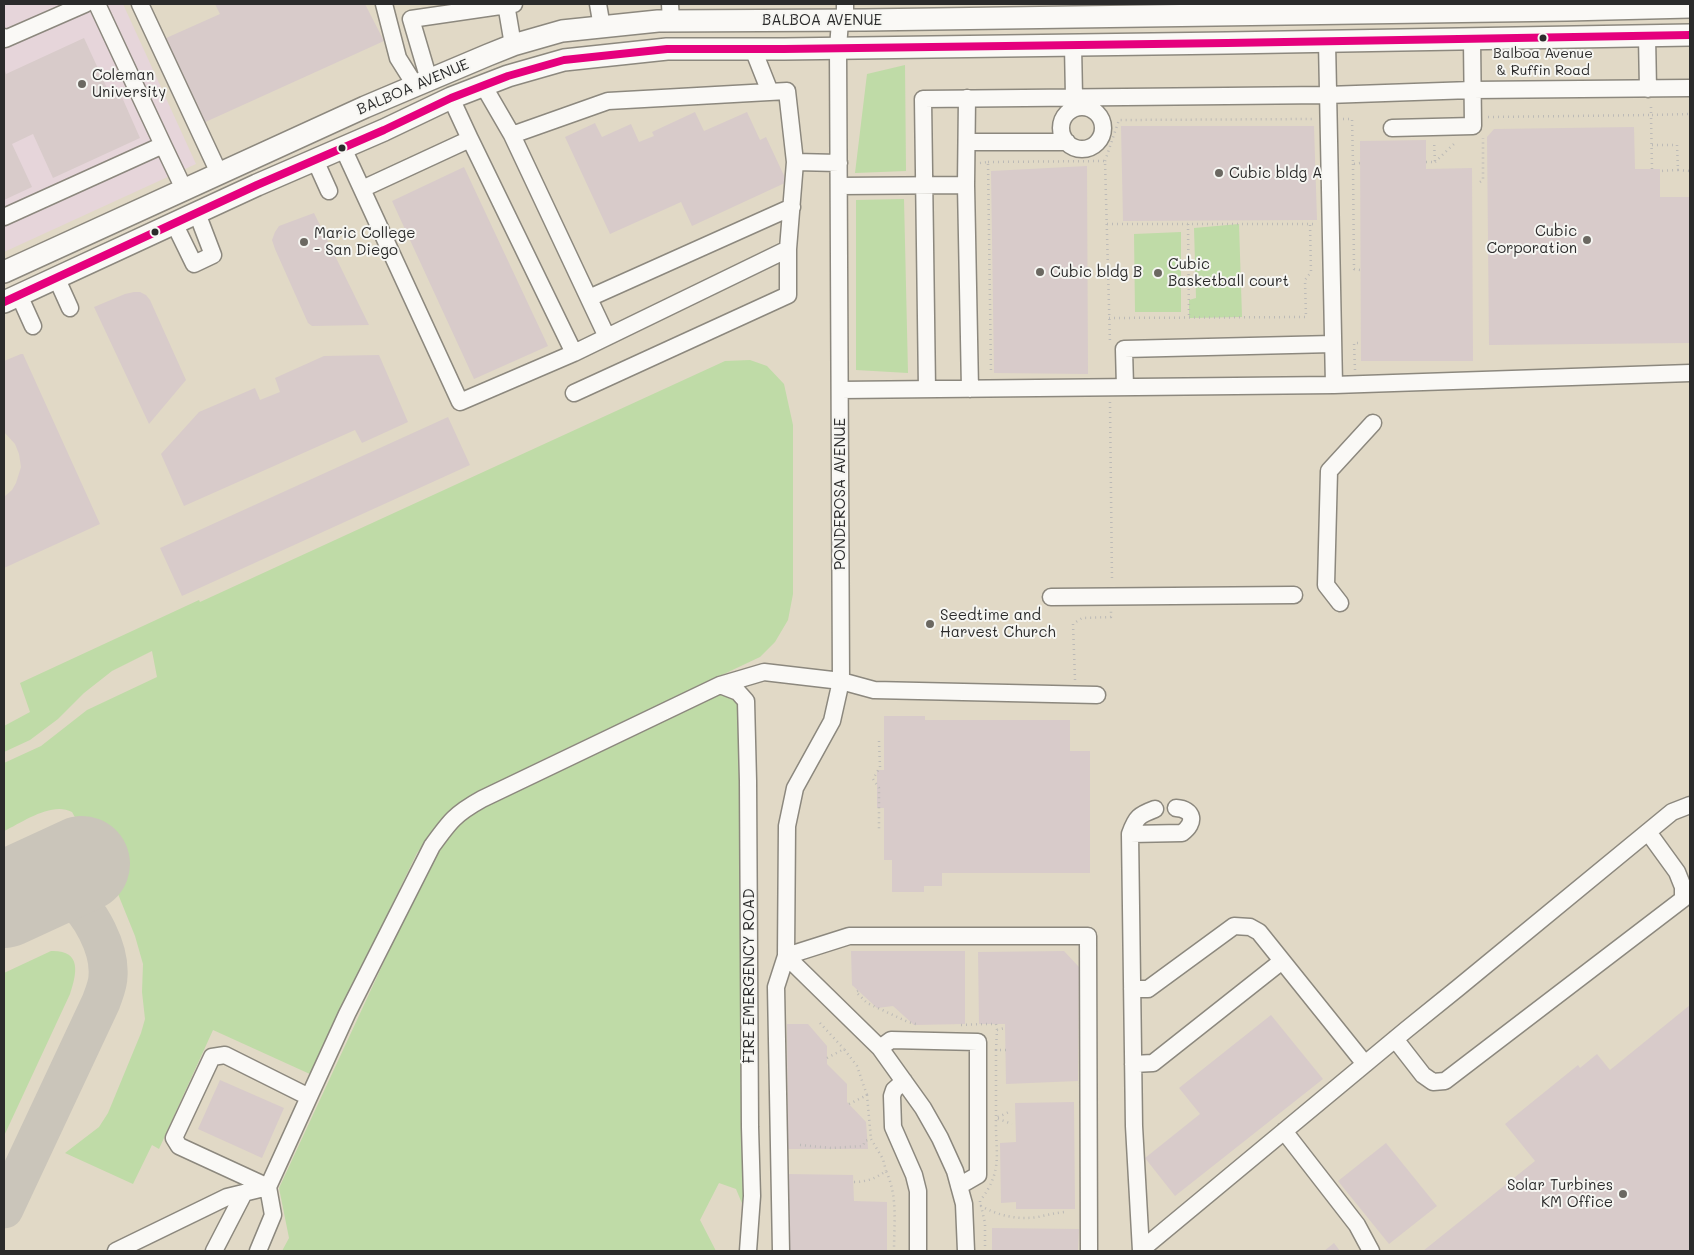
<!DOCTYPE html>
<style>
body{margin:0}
#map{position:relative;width:1694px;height:1255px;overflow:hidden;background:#e1d9c6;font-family:Mali,sans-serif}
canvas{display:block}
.frame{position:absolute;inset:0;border:5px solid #2b2b2b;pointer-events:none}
</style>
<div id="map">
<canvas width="1694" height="1255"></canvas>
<div class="frame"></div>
</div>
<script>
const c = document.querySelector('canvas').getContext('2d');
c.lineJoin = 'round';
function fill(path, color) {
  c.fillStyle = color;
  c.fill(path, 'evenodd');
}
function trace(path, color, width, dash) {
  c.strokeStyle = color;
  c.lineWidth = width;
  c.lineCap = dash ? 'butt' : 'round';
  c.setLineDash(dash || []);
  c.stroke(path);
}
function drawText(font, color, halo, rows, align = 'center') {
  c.font = font + ' Mali,sans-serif';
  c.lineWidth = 4;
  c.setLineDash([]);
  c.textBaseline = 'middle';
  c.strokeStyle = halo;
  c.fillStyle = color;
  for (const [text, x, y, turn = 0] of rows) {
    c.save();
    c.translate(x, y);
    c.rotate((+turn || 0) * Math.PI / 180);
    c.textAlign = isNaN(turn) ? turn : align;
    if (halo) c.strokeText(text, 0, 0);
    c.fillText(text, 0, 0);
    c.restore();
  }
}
const built = new Path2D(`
 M4,4H123L196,164L4,252Z`);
const green = new Path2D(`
 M905,65L906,171L855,173L867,74Z
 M904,199L908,373L856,370V200Z
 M1239,224L1242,317L1189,318V300L1196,298L1194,228Z
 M1181,232V312H1135L1134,234Z
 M750,360L767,366L784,384L793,425V594L788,620L775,642L760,657L542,760L488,789L438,826L417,853L360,971L312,1075L213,1030L159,1149L152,1145L133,1184L65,1153L99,1127L108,1113L141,1033L145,1019L142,992L143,964L135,936L118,894L72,812C52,801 23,822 4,831V763L41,746L87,710L157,677L152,651L112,671L84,693L58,719L30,740L4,752V726L30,712L20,683L199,600L200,602L725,361Z
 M719,694H731L742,708L746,1213L736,1189L719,1183L700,1220L716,1251H282L289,1238L279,1188L440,841L466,816L589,755Z
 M51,951C82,950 77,973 70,994L4,1136V973Z`);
const taxiway = new Path2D(`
 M4,1209L101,1002C104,993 108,985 108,976C110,951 91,908 67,897C53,891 37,891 22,892`);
const runway = new Path2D(`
 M4,900L82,864`);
const building = new Path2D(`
 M215,4H365L384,41L201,124L164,39L220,14Z
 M84,38L112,99L121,95L140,138L53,178L33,134L12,144L32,187L4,200V68L6,74Z
 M695,112L704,131L747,112L760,140L766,137L787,182L692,226L681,202L610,234L565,137L595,123L602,137L631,124L639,142L654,136L652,132Z
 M1121,126H1314L1317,220L1123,221Z
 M1634,127L1635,169H1660V197H1690V343L1489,345L1487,137L1494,129Z
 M1426,140V169L1472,168L1473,361H1361L1360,141Z
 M1087,166L1088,374L994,373L991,171Z
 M464,167L548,346L474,379L392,201Z
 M314,213L369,325L312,326L308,323L275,249L272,240L275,232L279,226Z
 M134,292H140L146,295L150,300L186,380L149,424L94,307L125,294Z
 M21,354H23L100,524L4,568V497L12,490L16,483L21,467L19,454L15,444L4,432V361Z
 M379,355L408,422L362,443L355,430L184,506L161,454L199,412L255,388L260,400L280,392L275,378L324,356Z
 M448,417L470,465L182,596L160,548Z
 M884,716H925V720H1070V751H1090V873H942V886H924V892H892V860H884V808H877V770H884Z
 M851,951H965V1024L914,1025L893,1006L877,1008L852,985Z
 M1064,951L1079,967L1078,1081L1006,1084L1005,1024H979L978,952Z
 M1690,1005V1251H1423L1535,1161L1505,1124L1578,1065L1580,1068L1597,1054L1610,1070Z
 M1271,1015L1323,1079L1175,1196L1145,1158L1200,1114L1179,1088Z
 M787,1024H808L827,1046V1064L847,1084V1102L866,1122L868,1149H788Z
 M220,1080L284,1108L262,1158L198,1129Z
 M1074,1102L1075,1209H1016V1202L1001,1203L1000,1143L1016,1142L1015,1103Z
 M1386,1143L1437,1206L1389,1244L1338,1181Z
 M787,1174L853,1175L854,1201L887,1202V1251H788Z
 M992,1228L1079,1229L1078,1251H992Z
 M1334,1243L1340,1251H1324Z`);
const path = new Path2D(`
 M1488,117L1651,115V104
 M1343,119H1352L1353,164L1360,163
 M1652,145H1677L1678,170L1660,171
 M1105,161L1119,120L1314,119
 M988,162L1105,161L1110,343
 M1426,162H1435L1434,141
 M1435,162L1456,142
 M980,163L988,162L991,373
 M1353,164L1354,269L1360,270
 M1652,169L1651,115L1690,114
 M1678,170L1690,171
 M1480,182L1483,180V138
 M1107,224H1316
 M1188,224L1189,318
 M1109,318L1306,317L1305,280L1311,272L1310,224
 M1355,370L1354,343H1361
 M1110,402L1112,582
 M1075,680L1073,624L1082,618L1111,617V611
 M879,741L880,767L873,779L879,788V829
 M858,991L856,992L867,1003L908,1022L916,1024
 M820,1023L844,1049
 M986,1024H996L997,1030
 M961,1025L985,1024
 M996,1050L997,1030L1005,1028
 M1006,1050H996V1118L1009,1112
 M827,1058L844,1049L857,1066L867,1095
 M849,1104L867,1095L871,1139
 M800,1145L832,1148L863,1146L865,1141L871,1139L883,1159L886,1171
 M854,1182C867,1182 876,1178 886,1171C898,1196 894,1224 894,1251
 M980,1202V1201C1004,1170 995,1153 996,1118L1012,1124
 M985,1251V1223L981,1206C999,1216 1018,1220 1038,1217C1047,1215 1055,1213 1065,1212`);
const minor = new Path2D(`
 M140,4L219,173
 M384,4L398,58L415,85
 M506,4L513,45
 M598,4L602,27
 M670,4L671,21
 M845,4V21
 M1647,36L1648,89
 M4,37L5,39L85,4
 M1327,42L1334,385
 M1073,45L1074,97L1077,107
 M753,49L770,92
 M429,80L411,19L514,4
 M483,85L512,135
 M451,98L470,139
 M967,98L966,185L970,389
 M1061 128a21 21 0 1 1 42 0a21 21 0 1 1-42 0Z
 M1392,128L1473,126L1472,40
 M967,142H1067
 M163,145L184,189
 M343,148L460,402L574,353
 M315,160L329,191
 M795,162L839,163
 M839,186L966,185
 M362,189L470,139L574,353L788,249L795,162L787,91L608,101L512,135L607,337
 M4,217L163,145L97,4
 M174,223L194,264L213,255L197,213
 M56,277L70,308
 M19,295L33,326
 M589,298L792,207
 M1125,387L1124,349L1333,344
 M927,389L923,99L1327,95L1472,90L1690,88
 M840,390L1334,385L1690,373
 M574,393L788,295V249
 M1051,597L1294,595
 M1340,603L1326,585L1329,471L1373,423
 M720,685L738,692L746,701L748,781L750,1127L752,1196L748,1251
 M1130,834L1182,833C1196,823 1194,809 1176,808
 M786,956L849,936H1088L1089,1251
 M786,956L880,1048L923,1108L940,1138L955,1171L964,1204L966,1251
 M1132,989H1148L1234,926L1250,927L1259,932L1365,1064
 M1395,1039L1423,1075L1433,1082L1445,1081L1683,899V887L1677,872L1648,832
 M880,1048L891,1040L978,1042V1175L959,1186
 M1133,1064L1153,1063L1282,961
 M904,1081L894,1090L892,1096L893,1127L914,1175L918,1191V1251
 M309,1097L268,1187L179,1146L174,1138L212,1057L225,1055L309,1097L347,1014L432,846C450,821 455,814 482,799L720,685L764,672L841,681L874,690L1097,695
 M1284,1131L1357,1225L1371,1251
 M1141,1250L1406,1030L1458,988L1672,812L1690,805
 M116,1251L227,1197L268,1187L273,1215L258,1251
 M214,1251L244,1193
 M781,1251L776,987L786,956L787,826L795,788L832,721L841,681L838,48L840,21
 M1141,1251L1134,1126L1130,834C1136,817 1139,815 1155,809`);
const major = new Path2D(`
 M4,272L365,107L488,55L513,45L562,31L658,21L864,20L1567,10L1690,7
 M4,302L257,185L384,130L451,98L508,76L564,60L667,49H784L1227,43L1690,35`);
const bus1 = new Path2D(`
 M4,302L257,185L384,130L451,98L508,76L564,60L667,49H784L1227,43L1690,35`);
const markers = [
 [1543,38,4.5,"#2b2b2b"],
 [82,84,5,"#6b6861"],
 [342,148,4.5,"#2b2b2b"],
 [1219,173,5,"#6b6861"],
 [155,232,4.5,"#2b2b2b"],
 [1587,240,5,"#6b6861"],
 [304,242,5,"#6b6861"],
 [1040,272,5,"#6b6861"],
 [1158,273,5,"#6b6861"],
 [930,624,5,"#6b6861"],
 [1623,1194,5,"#6b6861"]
];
const busNames = [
 ["Balboa Avenue",1543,54],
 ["& Ruffin Road",1543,71]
];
const streetNames = [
 ["BALBOA AVENUE",822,20],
 ["BALBOA AVENUE",413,87,-23],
 ["PONDEROSA AVENUE",840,494,-90],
 ["FIRE EMERGENCY ROAD",749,976,-90]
];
const poiNames = [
 ["Coleman",92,75],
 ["University",92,92],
 ["Cubic bldg A",1229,173],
 ["Cubic",1577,231,"right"],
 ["Corporation",1577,248,"right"],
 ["Maric College",314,233],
 ["- San Diego",314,250],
 ["Cubic",1168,264],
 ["Basketball court",1168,281],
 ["Cubic bldg B",1050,272],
 ["Seedtime and",940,615],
 ["Harvest Church",940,632],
 ["Solar Turbines",1613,1185,"right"],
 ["KM Office",1613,1202,"right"]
];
fill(built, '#e6d5da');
fill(green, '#bfdba7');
trace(taxiway, '#cac5ba', 39);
trace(runway, '#cac5ba', 96);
fill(building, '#d8cbca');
trace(minor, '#8c887e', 19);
trace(major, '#8c887e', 24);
trace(path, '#bcbab7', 2.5, [1, 4]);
trace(minor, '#faf9f6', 16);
trace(major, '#faf9f6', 21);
trace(bus1, '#e5007d', 8);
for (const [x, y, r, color] of markers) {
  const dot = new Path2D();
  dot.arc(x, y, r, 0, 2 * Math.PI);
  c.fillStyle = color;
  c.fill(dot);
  trace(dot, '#f6f6f2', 2);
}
drawText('14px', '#2b2b2b', '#f6f6f2', busNames);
drawText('15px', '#2b2b2b', '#f6f6f2', streetNames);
drawText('15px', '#2b2b2b', '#f6f6f2', poiNames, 'left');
</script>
